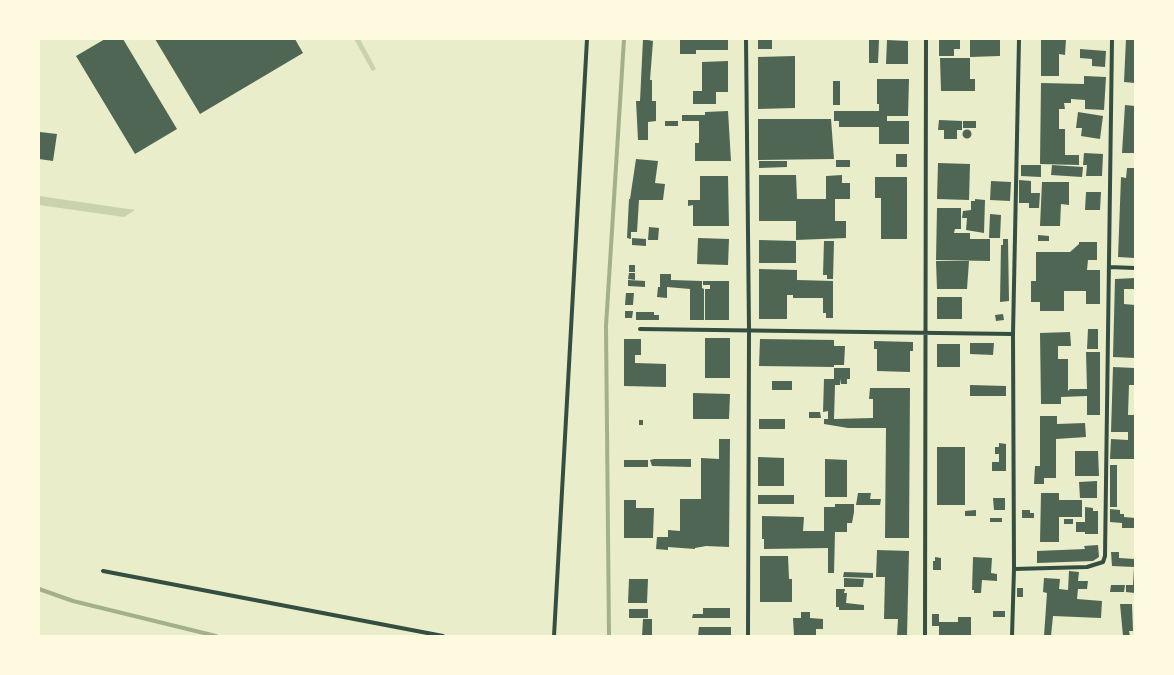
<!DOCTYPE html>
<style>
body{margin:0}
#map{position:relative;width:1174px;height:675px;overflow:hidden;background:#e9edc9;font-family:Signika,sans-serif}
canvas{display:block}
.frame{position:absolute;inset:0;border:40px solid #fefae0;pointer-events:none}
</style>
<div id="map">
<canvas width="1174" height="675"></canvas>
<div class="frame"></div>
</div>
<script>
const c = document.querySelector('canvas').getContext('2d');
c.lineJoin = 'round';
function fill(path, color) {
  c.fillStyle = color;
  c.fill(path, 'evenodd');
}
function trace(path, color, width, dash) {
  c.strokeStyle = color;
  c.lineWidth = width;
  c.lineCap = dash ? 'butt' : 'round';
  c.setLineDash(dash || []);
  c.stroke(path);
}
const green = new Path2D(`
 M354,39H360L376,69L372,71Z
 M39,196L135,210L124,217L39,205Z`);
const stream = new Path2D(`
 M39,589L73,601L216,636
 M609,636L606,326L624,39`);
const building = new Path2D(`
 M105,39H123L177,129L135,154L76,56Z
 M155,39H295L303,53L200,114Z
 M643,39L653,41L650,80H652V101H656V121L648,122V140H638L636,101H640Z
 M758,39H783V40H772V49H758Z
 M939,39L960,40V49H954V56H939Z
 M970,39H1000V56L970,57Z
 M1041,39H1066L1065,55L1059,54V76H1041Z
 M1126,39H1135V83L1124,82Z
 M680,40H728V50H696V54H680Z
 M869,40H879L878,63H869Z
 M887,40L908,41V64H886Z
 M1080,49L1106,51L1105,67L1092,66V59L1080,58Z
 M795,56V108L758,109V57Z
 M940,58H970V79H975V91H941Z
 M728,61V92H716V104H693V91H702V62Z
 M1084,76L1106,77L1104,110L1085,109V100L1071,99V103H1064L1065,109H1059V129H1065V155H1079V165L1040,164L1041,83L1084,84Z
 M877,79H909L908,116H887V121H909V144H879V127H839V121H834V111H879V104H877Z
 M833,81H840V105H833Z
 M1125,105L1135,106V153H1122Z
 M728,111L731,161H695V143H699V121H682V115H705V112Z
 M1078,112L1103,116L1100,139L1081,136L1082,128H1076Z
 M758,119H831L834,159L758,160Z
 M939,120L962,121V130H957V139H944V130H938Z
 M665,121H678V126H665Z
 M963,121H976V128H963Z
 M962.5 134a4.5 4.5 0 1 1 9 0a4.5 4.5 0 1 1-9 0Z
 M40,132L57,134L53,161L39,159Z
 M1084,153L1103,154L1102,176H1086L1087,165H1083Z
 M896,154H907V167H896Z
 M636,159L658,161L655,183L665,184L663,200H639L637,232H631V239L627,238L629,199H630Z
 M836,160H850V167H836Z
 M759,161H787V167L759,168Z
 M938,163L970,164L969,200L937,199Z
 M1021,165H1041V177L1021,176Z
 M1052,165L1083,167L1082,177L1051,175Z
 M1127,168H1135V258L1118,257L1121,177L1126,178Z
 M759,175H796L797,199H826V176L842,175V183H850V199H835V221H846V238L796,240V221H759Z
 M700,176H728L729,226H693V205L688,206V200H700Z
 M875,177H907V239H881V198H875Z
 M1019,180L1031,181V193H1040L1039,208H1029V203H1019Z
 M991,181L1011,182L1010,201L990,200Z
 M1042,182H1069V205L1061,204L1060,226H1040Z
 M1086,192H1101L1100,210H1085Z
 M975,199L985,200L984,233L966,230L967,218H962L963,211L971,210V201H975Z
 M937,208H961V229H955L954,233H970V239H990V261L936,260Z
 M990,214L1001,215L1000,238H989Z
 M649,227L659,228L658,240H648Z
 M1038,235L1049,236V241H1038Z
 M632,238L646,239V246L632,245Z
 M698,238L729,239L728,265L697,264Z
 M1003,239H1008L1009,301L1000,302L1001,245H1003Z
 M759,240L796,241V263H759Z
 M824,241H834L833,279H827V275H823Z
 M1079,242H1097V260H1088L1087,270H1100V304H1086V291H1064V311H1040V302H1031V281H1036V252H1070L1079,244Z
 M936,261H969L967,289H937Z
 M629,265H635V272H629Z
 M759,269L797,270V280L833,281V318H826V313H823V298H793V295H787V319H759Z
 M629,273H635V280L628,279Z
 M660,274H671V280L702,281V288L704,289V320H690V289L667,287V298L657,297L658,287H660Z
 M1135,278V289H1124V304L1135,305V358L1113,357L1115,279Z
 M628,280L645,281V287L628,286Z
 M703,281H729V320H705V289H710V285H703Z
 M626,293H634L633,305H625Z
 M937,297H962V319H937Z
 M625,311H633L632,318H625Z
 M636,312H654V315H659V320H636Z
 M1003,314L1004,320L996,321L995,315Z
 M1088,329H1098V349H1087Z
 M1070,332L1071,346H1058V359H1068V391L1070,389H1087L1086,352H1100V415H1087V396L1061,397V404H1041L1040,333Z
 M705,338H730V378H705Z
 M624,339H641V355H635V363L666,364V387L624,386Z
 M760,339L834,340V346H845L844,365H834V367L759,366Z
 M874,341L913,342V351H910V372L877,371V349H874Z
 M970,343H994L993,355L970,354Z
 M937,344H960V367H937Z
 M1113,367L1135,368V385H1129L1128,415H1135V459H1110L1111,439L1128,440V432H1111Z
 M834,368H850V379H847V384H841L840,379V385H835L834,419L873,418V399H869L870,388H910L909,538H885L886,428H848L824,424V419H828V411L823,412L824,379H834Z
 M772,381H792V390H772Z
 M970,385L1006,386V396H970Z
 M693,393L730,394L729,419H693Z
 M809,412H820L821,418H809Z
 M1040,416H1057V424L1085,423L1086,437L1056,439V478H1044V484H1034L1035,466H1040Z
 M759,419H785V429H759Z
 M639,420H643V425H639Z
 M719,439H730L729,547L706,546L695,548V549L668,547V550L656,549L657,537H668V530L680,531V499H701V458L719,459Z
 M999,443L1006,444V471H992V462H999V454H995V447H999Z
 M937,447H965V505H937Z
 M1075,451H1098L1099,476H1075Z
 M758,457L784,458V486H758Z
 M654,459H691V467L652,466L650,460Z
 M825,459L847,460V497H825Z
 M624,460H648V467H624Z
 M1110,465H1117V507H1110Z
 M1097,481V498H1080L1079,482Z
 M858,493H871L870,499H881L880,505H856Z
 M1041,493H1059V500H1082V517H1059V542H1040Z
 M758,495H794V504H758Z
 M993,498H1005V510H994Z
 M624,500H636V508H654L653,538H624Z
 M835,504H854V512L852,523H847V532H835L834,573H828V548L764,549V539H762V516L804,517L803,531H824V507H835Z
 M1085,507L1093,508V511H1098V534H1085V532H1076V522H1085Z
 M1110,509L1120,510V514H1124V517L1135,518V528H1122V523L1110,522Z
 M976,510V516H965V511Z
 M1022,510H1030V513H1034V518H1022Z
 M990,518H1002V522H990Z
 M1064,519H1073V524H1064Z
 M1098,545L1099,557L1093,561L1037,563V551L1085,549L1084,546Z
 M877,550L909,551L907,636H897L898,619H884L885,577H876Z
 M1111,552H1119V558L1135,559V593L1126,592V585H1133L1134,567L1112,566Z
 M760,556H788L789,579H792V602H760Z
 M935,557L941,558V570H933V561H935Z
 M973,557L992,558L991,573L997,574V581L982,580L981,593H974V590H972Z
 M1069,571L1079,572L1078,581H1088L1087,589H1078L1077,599L1102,601L1101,618L1053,616L1051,636H1044L1047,593L1043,592L1044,578L1060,579L1059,589L1068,590Z
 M844,572L873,573V578L843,577Z
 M844,578L864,579L863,587H844Z
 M629,579H648L647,603H628Z
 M1111,585H1125L1124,592H1110Z
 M1017,588H1023V597H1017Z
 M836,589H845L844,593H847L846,603L864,605V610H839V607H836Z
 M1120,604H1132L1133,631H1129L1130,636H1123Z
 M703,608H730V618H692L693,614H703Z
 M629,609H648V618H629Z
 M993,611H1005V617H993Z
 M801,612H810V618L823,619V629H816V636H794L793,618H801Z
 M932,614H939V622H958V617H971V635H939V626H932Z
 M643,619H652V636H642Z
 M699,627H731V636H698Z`);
const minor = new Path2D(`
 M746,39L749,330L748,636
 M1109,267L1135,268
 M640,329L1013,334
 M1014,569L1087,567L1103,562L1105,556L1112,39
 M103,571L443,636
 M554,636L587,39
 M925,636L926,39
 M1012,636L1014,569L1013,334L1019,39`);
fill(green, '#cad2ad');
trace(stream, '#a3b18a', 4);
fill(building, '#4f6655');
trace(minor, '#344e41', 4);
</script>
